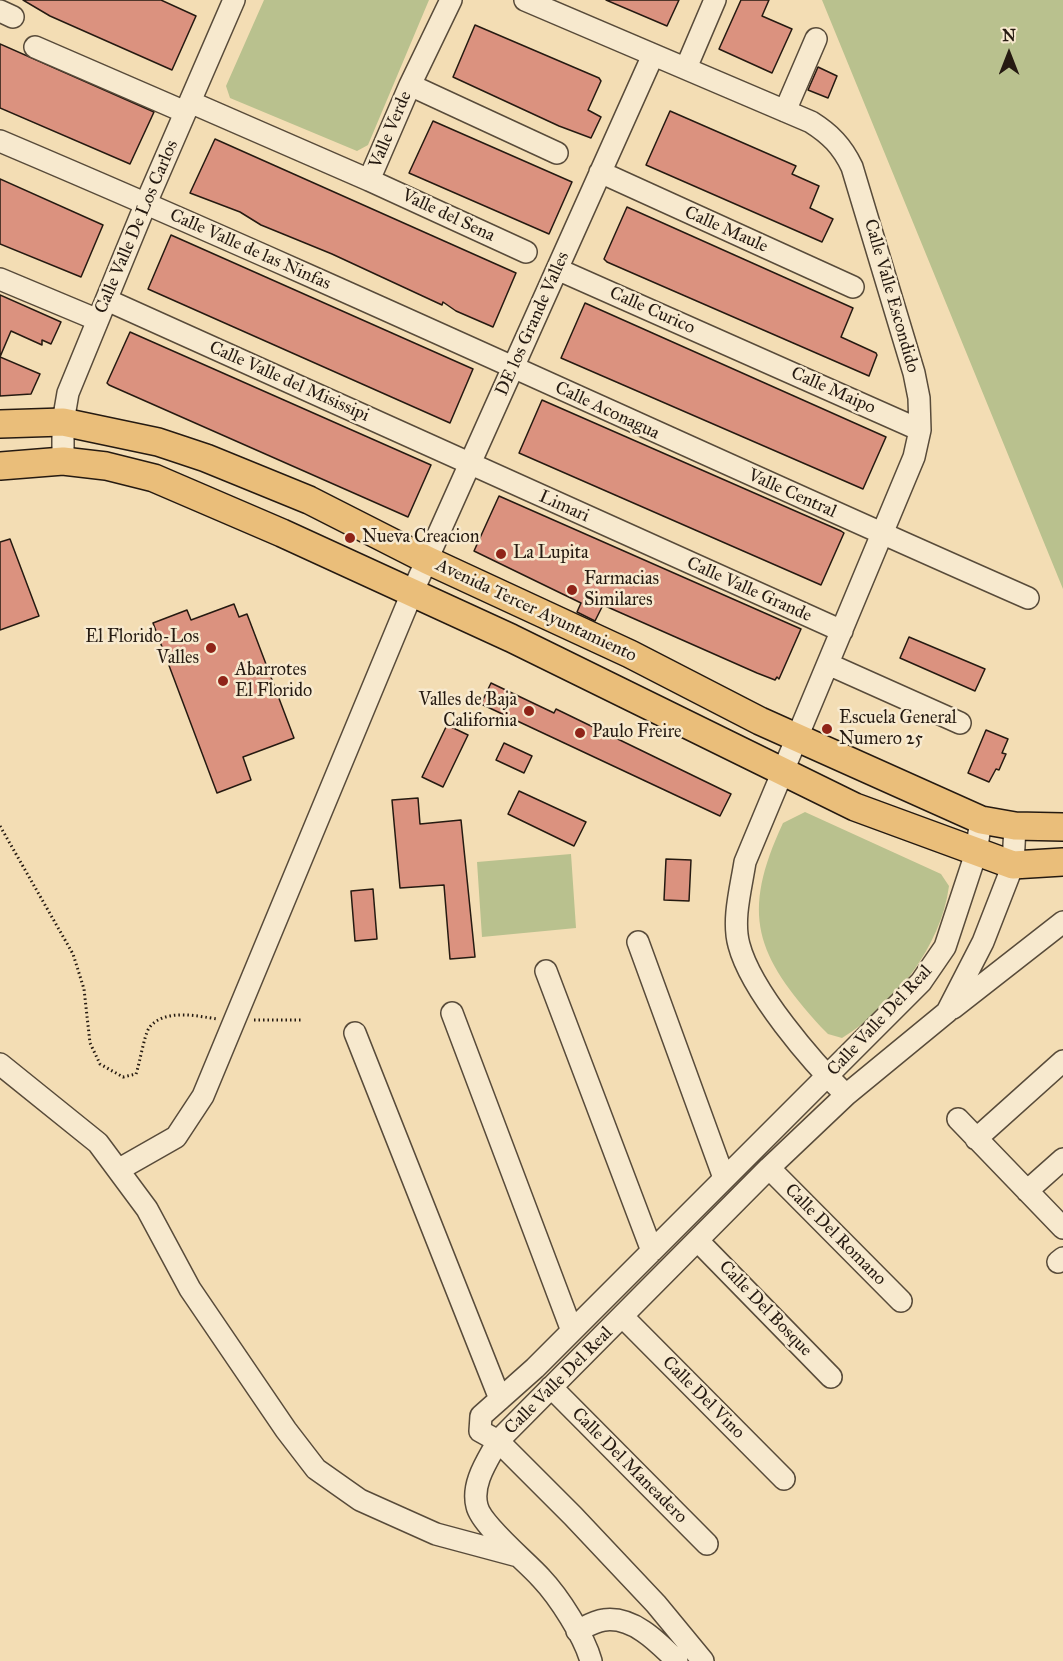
<!DOCTYPE html>
<style>
body{margin:0}
#map{position:relative;width:1063px;height:1661px;overflow:hidden;background:#f3ddb4;font-family:"IM FELL Great Primer",serif}
canvas{display:block}
.north{position:absolute;left:979px;top:24px;width:60px;height:60px;-webkit-text-stroke:4px #f7e9ce;paint-order:stroke;rotate:0deg;font-size:16px;font-weight:700;line-height:24px;text-align:center;color:#251a11}
.north::after{content:'';display:block;margin:auto;width:21px;height:27px;background:#251a11;clip-path:polygon(50% 0,100% 100%,50% 72%,0 100%)}
</style>
<div id="map">
<canvas width="1063" height="1661"></canvas>
<div class="north">N</div>
</div>
<script>
const c = document.querySelector('canvas').getContext('2d');
c.lineJoin = 'round';
function fill(path, color) {
  c.fillStyle = color;
  c.fill(path, 'evenodd');
}
function trace(path, color, width, dash) {
  c.strokeStyle = color;
  c.lineWidth = width;
  c.lineCap = dash ? 'butt' : 'round';
  c.setLineDash(dash || []);
  c.stroke(path);
}
function drawText(font, color, halo, rows, align = 'center') {
  c.font = font + ' "IM FELL Great Primer",serif';
  c.lineWidth = 5;
  c.setLineDash([]);
  c.textBaseline = 'middle';
  c.strokeStyle = halo;
  c.fillStyle = color;
  for (const [text, x, y, turn = 0] of rows) {
    c.save();
    c.translate(x, y);
    c.rotate((+turn || 0) * Math.PI / 180);
    c.textAlign = isNaN(turn) ? turn : align;
    if (halo) c.strokeText(text, 0, 0);
    c.fillText(text, 0, 0);
    c.restore();
  }
}
const green = new Path2D(`
 M264,0H429L368,145L357,151L230,98L226,86Z
 M822,0H1063V589Z
 M805,812L941,874L949,886C941,947 894,1006 842,1038L828,1034L821,1027C756,955 740,915 783,823Z
 M571,854L576,928L482,937L477,862Z`);
const building = new Path2D(`
 M23,0H161L196,16L172,70L50,16Z
 M606,0H679L667,26Z
 M741,0H769L762,16L792,29L772,73L719,49Z
 M475,25L599,78L601,81L588,110L601,117L591,138L559,126L453,77Z
 M0,44L154,112L130,164L0,108Z
 M818,67L837,76L828,98L808,90Z
 M670,111L796,166L792,174L819,186L810,208L833,219L822,242L646,165Z
 M433,121L572,182L549,234L409,173Z
 M215,139L516,273L493,327L456,311L443,302L442,305L332,254L261,225L240,212L190,193Z
 M0,179L103,225L81,277L0,244Z
 M627,207L853,308L841,337L876,353L877,355L869,376L607,262L604,259Z
 M171,235L473,369L450,423L148,289Z
 M0,295L61,322L51,344L42,340V345L11,331L0,357L40,374L31,394L0,396Z
 M585,303L886,437L863,489L561,358Z
 M130,332L431,465L408,517L109,385L107,383Z
 M542,400L841,531L844,533L821,585L519,453Z
 M499,496L801,629L779,679L777,677L775,680L757,673L603,605L595,621L577,612L581,603L474,551Z
 M10,539L39,616L0,630V542Z
 M234,604L239,617L247,614L294,738L243,757L251,780L217,793L153,623L187,610L191,620Z
 M909,637L985,669L975,691L900,658Z
 M491,683L554,713L556,709L731,794L720,816L481,704Z
 M447,725L468,735L443,787L422,777Z
 M986,730L1008,739L1002,753L1006,754L999,770L996,769L989,782L968,773Z
 M504,743L532,756L524,773L496,760Z
 M519,791L586,822L574,846L508,814Z
 M418,798L420,824L461,820L475,957L450,959L444,885L400,888L392,800Z
 M666,859L691,860L689,901L664,900Z
 M373,889L377,939L355,941L351,891Z`);
const path = new Path2D(`
 M0,826L73,954L84,989L90,1043L100,1064L123,1077L136,1074C140,1062 144,1036 149,1028C164,1008 197,1016 217,1019
 M254,1020H302`);
const minor = new Path2D(`
 M525,0L811,122C830,134 842,146 852,167L914,373L919,398L920,430L914,457L745,862C741,888 732,920 739,945C751,991 812,1062 846,1095
 M0,11L13,17
 M35,47L185,112
 M686,68L715,0
 M410,85L557,153
 M190,102L369,180L410,85L451,0
 M785,111L816,39
 M0,141C345,287 684,447 1028,598
 M600,172L853,287
 M369,180L526,252
 M557,269L920,430
 M0,279L98,320
 M107,300L842,631
 M63,461V422L68,393L146,203L234,0
 M828,664L960,723
 M638,942L724,1178
 M546,971L652,1251
 M953,1008L1063,922
 M452,1013L572,1331
 M355,1033L500,1399
 M0,1064L98,1143L147,1209L190,1289L286,1430L316,1469L360,1500L436,1534L518,1556
 M958,1119L1063,1228
 M976,1139L1063,1061
 M769,1168L901,1301
 M118,1170L176,1137L203,1096L412,593L653,55
 M1027,1191L1063,1159
 M699,1242L831,1377
 M1058,1262L1063,1258
 M623,1317L784,1479
 M551,1387L707,1544
 M577,1631C585,1627 595,1621 604,1620C633,1616 658,1642 677,1661
 M591,1661C584,1636 559,1597 541,1578C527,1562 481,1525 477,1506C471,1483 488,1460 498,1441L769,1168L846,1095L947,1012L983,942L1013,865L1015,826
 M703,1661L656,1604L573,1516L498,1441L480,1431L481,1416L535,1368L921,982L945,947L976,853L981,820`);
const major = new Path2D(`
 M0,424L63,422L158,442L206,458L309,500L427,560L630,654L760,721L981,820L1015,826L1063,827
 M0,466L63,461L106,466L154,478L282,533L511,638L855,807L1013,865L1063,862`);
const markers = [
 [350,538,6,"#8f2418"],
 [501,554,6,"#8f2418"],
 [572,590,6,"#8f2418"],
 [211,648,6,"#8f2418"],
 [223,681,6,"#8f2418"],
 [529,711,6,"#8f2418"],
 [827,729,6,"#8f2418"],
 [580,733,6,"#8f2418"]
];
const streetNames = [
 ["Valle Verde",391,130,-67],
 ["Valle del Sena",448,216,25],
 ["Calle Valle De Los Carlos",137,227,-67],
 ["Calle Maule",726,230,24],
 ["Calle Valle de las Ninfas",250,250,24],
 ["Calle Valle Escondido",891,296,74],
 ["Calle Curico",652,311,24],
 ["DE los Grande Valles",533,324,-66],
 ["Calle Valle del Misissipi",289,382,24],
 ["Calle Maipo",833,391,24],
 ["Calle Aconagua",607,411,25],
 ["Valle Central",792,494,24],
 ["Limari",564,507,24],
 ["Calle Valle Grande",749,590,24],
 ["Avenida Tercer Ayuntamiento",536,611,25],
 ["Calle Valle Del Real",880,1021,-47],
 ["Calle Del Romano",835,1235,45],
 ["Calle Del Bosque",765,1309,46],
 ["Calle Valle Del Real",559,1381,-45],
 ["Calle Del Vino",703,1398,45],
 ["Calle Del Maneadero",629,1466,45]
];
const poiNames = [
 ["Nueva Creacion",362,538],
 ["La Lupita",513,554],
 ["Farmacias",584,580],
 ["Similares",584,601],
 ["El Florido-Los",199,638,"right"],
 ["Valles",199,659,"right"],
 ["Abarrotes",235,671],
 ["El Florido",235,692],
 ["Valles de Baja",517,701,"right"],
 ["California",517,722,"right"],
 ["Escuela General",839,719],
 ["Numero 25",839,740],
 ["Paulo Freire",592,733]
];
fill(green, '#b9c18e');
fill(building, '#db927f');
trace(building, '#251a11', 1.5);
trace(minor, '#584b3a', 24);
trace(major, '#251a11', 30);
trace(path, '#251a11', 3, [1.5, 3]);
trace(minor, '#f7e9ce', 21);
trace(major, '#eabe7a', 27);
for (const [x, y, r, color] of markers) {
  const dot = new Path2D();
  dot.arc(x, y, r, 0, 2 * Math.PI);
  c.fillStyle = color;
  c.fill(dot);
  trace(dot, '#f7e9ce', 2);
}
drawText('18px', '#251a11', '#f7e9ce', streetNames);
drawText('18px', '#251a11', '#f7e9ce', poiNames, 'left');
</script>
